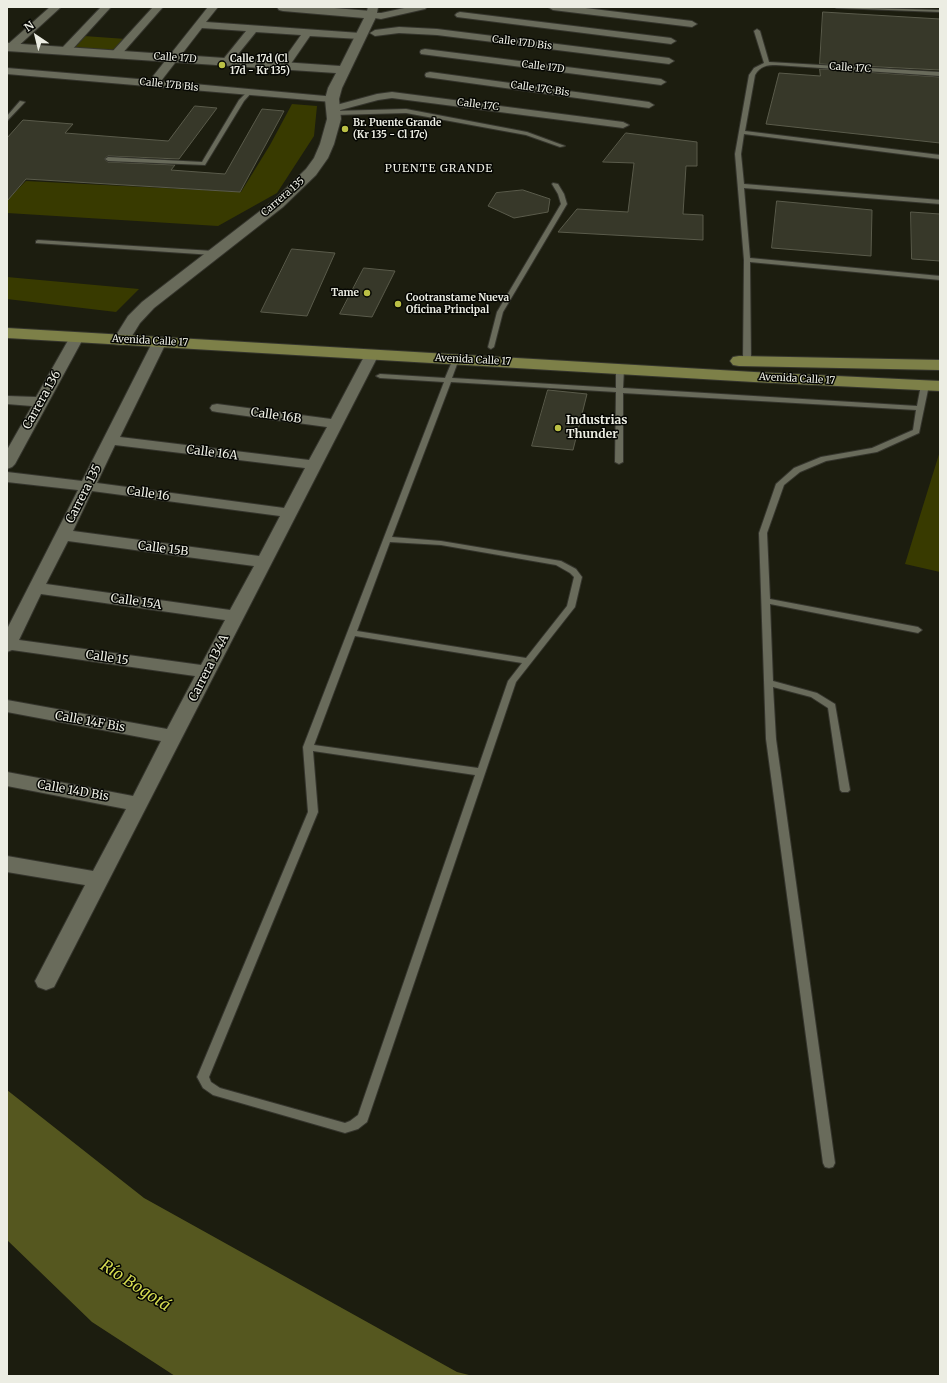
<!DOCTYPE html>
<meta charset="utf-8">
<style>
body{margin:0}
#map{position:relative;width:947px;height:1383px;overflow:hidden;background:#1c1d0f;font-family:Merriweather,serif}
canvas{display:block}
.frame{position:absolute;inset:0;border:8px solid #ecede3;pointer-events:none}
.north{position:absolute;left:16px;top:16px;width:40px;height:40px;-webkit-text-stroke:3px #060703;paint-order:stroke;rotate:325deg;font-size:11px;font-weight:700;line-height:16px;text-align:center;color:#ecede3}
.north::after{content:'';display:block;margin:auto;width:14px;height:18px;background:#ecede3;clip-path:polygon(50% 0,100% 100%,50% 72%,0 100%)}
</style>
<div id="map">
<canvas width="947" height="1383"></canvas>
<div class="frame"></div>
<div class="north">N</div>
</div>
<script>
const c = document.querySelector('canvas').getContext('2d');
c.lineJoin = 'round';
function fill(path, color) {
  c.fillStyle = color;
  c.fill(path, 'evenodd');
}
function trace(path, color, width, dash) {
  c.strokeStyle = color;
  c.lineWidth = width;
  c.lineCap = dash ? 'butt' : 'round';
  c.setLineDash(dash || []);
  c.stroke(path);
}
function drawText(font, color, halo, rows, align = 'center') {
  c.font = font + ' Merriweather,serif';
  c.lineWidth = 3;
  c.setLineDash([]);
  c.textBaseline = 'middle';
  c.strokeStyle = halo;
  c.fillStyle = color;
  for (const [text, x, y, turn = 0] of rows) {
    c.save();
    c.translate(x, y);
    c.rotate((+turn || 0) * Math.PI / 180);
    c.textAlign = isNaN(turn) ? turn : align;
    if (halo) c.strokeText(text, 0, 0);
    c.fillText(text, 0, 0);
    c.restore();
  }
}
const green = new Path2D(`
 M84,36L126,39L115,53L71,50Z
 M292,104L317,106L314,136L277,193L218,226L7,213V200L26,181L241,192L270,145Z
 M7,277L139,289L116,312L7,299Z
 M940,451V572L905,564Z`);
const water = new Path2D(`
 M7,1090L144,1198L457,1372L473,1376H175L92,1322L7,1240Z`);
const building = new Path2D(`
 M823,12L940,19V70L820,64Z
 M820,69L940,77V143L766,124L779,73L820,76Z
 M195,106L217,108L179,159L108,156L104,159L108,162L175,165L171,170L225,174L262,109L284,111L240,192L26,179L7,201V138L23,120L73,124L65,133L168,141Z
 M626,133L697,142V166H686L683,214L703,215V240L558,232L577,209L628,212L634,163L603,162Z
 M523,190L550,199L548,212L514,218L488,206L496,193Z
 M777,201L872,210L871,256L772,248Z
 M911,212L940,214V261L912,259Z
 M292,249L335,253L307,316L261,312Z
 M364,268L395,271L372,317L340,314Z
 M548,390L587,394L573,450L532,446Z`);
const service = new Path2D(`
 M835,7L940,10V12L837,8Z
 M757,29L760,31L769,62L940,72V76L776,65C767,65 760,66 755,75L745,131L940,155V159L744,134L741,154L744,184L940,200V204L744,188L750,258L940,276V280L750,262L751,361L747,363L743,361L744,260L735,154L749,75L754,68L764,63L754,31Z
 M249,90L252,92L244,101L205,165L108,161L105,159L108,157L202,162L239,100Z
 M20,101L25,102L7,121V116Z
 M406,109L527,132L565,146L560,147L526,135L406,113L334,115L331,113L334,111Z
 M553,183L558,184L564,194L567,204L503,312L494,347L491,349L489,348L488,347L497,312L561,204L558,194L552,184Z
 M38,240L213,251L216,253L213,255L36,243V241Z
 M456,357L459,359L452,378L616,388V369L620,367L624,369L623,388L917,406L921,385L925,383L929,385L919,433L877,452L826,461L800,472L784,485L767,533L770,599L918,627L922,630L918,633L770,604L773,681L817,693L835,704L850,790L848,792H842L840,790L828,708L811,697L773,687L776,739L835,1163L833,1167L829,1168L825,1167L823,1163L766,739L759,533L776,484L794,468L821,457L872,448L913,430L916,410L623,393V462L619,464L615,462L616,392L451,382L392,537L441,541L561,561L576,569L582,577L575,607L516,682L367,1122L358,1129L345,1133L213,1095L203,1088L197,1077L308,812L303,747L444,382L380,378L376,376L380,374L445,378L453,359ZM390,542L441,545L556,565L570,573L574,577L567,606L526,658L357,631ZM355,636L522,663L508,681L478,768L314,745ZM313,751L475,775L358,1115L350,1121L345,1123L220,1088L211,1082L209,1077L318,812Z`);
const minor = new Path2D(`
 M50,7H61L15,49H7V45Z
 M101,7H111L69,53H61L60,51L61,49Z
 M153,7H163L120,56H112L111,54L112,52Z
 M208,7H218L206,22L360,33L365,36L360,39L310,36L288,68L284,69L279,66L301,35L256,32L230,64L226,65L221,62L246,31L202,28L161,81L336,97L337,99L332,102L7,74V68L150,80Z
 M368,7H378L377,13H381L409,7H427L425,9L381,19L368,17L366,15Z
 M548,7H577L692,21L697,24L692,27L553,10Z
 M460,12L671,38L676,41L671,44L457,17L455,15L457,13Z
 M399,27L437,29L669,58L674,61L669,64L437,35L399,33L375,36L370,33L375,30Z
 M425,49L661,79L666,82L661,85L421,54L420,52L421,50Z
 M430,72L649,102L654,105L649,108L426,77L425,75L426,73Z
 M392,92L623,122L629,125L623,128L392,98L378,100L333,112L328,109L329,107L377,94Z
 M77,333L82,334L84,337L15,464L12,467L7,469V450L32,406L7,404V396L36,397L70,337L72,334Z
 M160,337L165,338L167,341L120,437L309,460L327,427L217,412L212,411L210,408L212,405L217,404L331,419L367,351L372,350L377,351L379,354L54,987L46,990L38,987L35,981L85,885L7,872V856L93,871L126,809L7,786V772L133,796L161,741L7,712V700L167,729L195,676L12,650L7,652V629L78,490L7,482V472L82,481L153,341L155,338ZM115,445L305,468L284,508L97,483ZM92,491L280,516L259,556L73,531ZM68,541L254,566L230,610L46,584ZM41,594L225,620L201,665L19,640Z`);
const tertiary = new Path2D(`
 M277,7H322L371,11L375,12L377,15L342,88L339,99L341,119L334,144L328,158L316,175L283,207L154,308L140,323L127,344L121,345L115,344L113,340L128,316L142,302L273,201L306,169L314,158L320,144L327,119L325,99L328,88L336,73L7,51V43L340,66L364,18L283,11L279,10Z`);
const primary = new Path2D(`
 M7,328L754,372L940,381V391L754,382L7,338Z
 M739,356L940,360V370L739,366L733,365L730,361L733,357Z`);
const markers = [
 [222,65,4,"#bbc045"],
 [345,129,4,"#bbc045"],
 [367,293,4,"#bbc045"],
 [398,304,4,"#bbc045"],
 [558,428,4,"#bbc045"]
];
const farStreetnames = [
 ["Calle 17D Bis",522,43,7],
 ["Calle 17D",175,58,4],
 ["Calle 17D",543,67,7],
 ["Calle 17C",850,68,4],
 ["Calle 17B Bis",169,85,6],
 ["Calle 17C Bis",540,89,8],
 ["Calle 17C",478,105,7],
 ["Carrera 135",283,197,-41],
 ["Avenida Calle 17",150,341,3],
 ["Avenida Calle 17",473,360,3],
 ["Avenida Calle 17",797,379,3]
];
const farPoinames = [
 ["Calle 17d (Cl",230,59],
 ["17d - Kr 135)",230,71],
 ["Br. Puente Grande",353,123],
 ["(Kr 135 - Cl 17c)",353,135],
 ["Tame",359,293,"right"],
 ["Cootranstame Nueva",406,298],
 ["Oficina Principal",406,310]
];
const farNeighbourhoodnames = [
 ["PUENTE GRANDE",439,169]
];
const streetNames = [
 ["Carrera 136",42,400,-61],
 ["Calle 16B",276,416,8],
 ["Calle 16A",212,453,7],
 ["Carrera 135",84,494,-63],
 ["Calle 16",148,494,8],
 ["Calle 15B",163,549,7],
 ["Calle 15A",136,602,8],
 ["Calle 15",107,658,8],
 ["Carrera 134A",209,668,-63],
 ["Calle 14F Bis",90,722,10],
 ["Calle 14D Bis",73,791,10]
];
const poiNames = [
 ["Industrias",566,421],
 ["Thunder",566,435]
];
const nearWaternames = [
 ["Río Bogotá",135,1286,33]
];
fill(green, '#383a00');
fill(water, '#55571f');
fill(building, '#373829');
trace(building, '#5a5b4b', 1);
trace(service, '#35352d', 2);
trace(minor, '#35352d', 2);
trace(tertiary, '#35352d', 2);
trace(primary, '#35352d', 2);
fill(service, '#696b5b');
fill(minor, '#696b5b');
fill(tertiary, '#696b5b');
fill(primary, '#7d8048');
for (const [x, y, r, color] of markers) {
  const dot = new Path2D();
  dot.arc(x, y, r, 0, 2 * Math.PI);
  c.fillStyle = color;
  c.fill(dot);
  trace(dot, '#060703', 1.5);
}
drawText('10px', '#ecede3', '#060703', farStreetnames);
drawText('bold 10px', '#ecede3', '#060703', farPoinames, 'left');
c.letterSpacing = '1px';
drawText('11px', '#ecede3', '#060703', farNeighbourhoodnames);
c.letterSpacing = '0px';
drawText('12px', '#ecede3', '#060703', streetNames);
drawText('bold 12px', '#ecede3', '#060703', poiNames, 'left');
drawText('italic 16px', '#d5db50', '#060703', nearWaternames);
</script>
